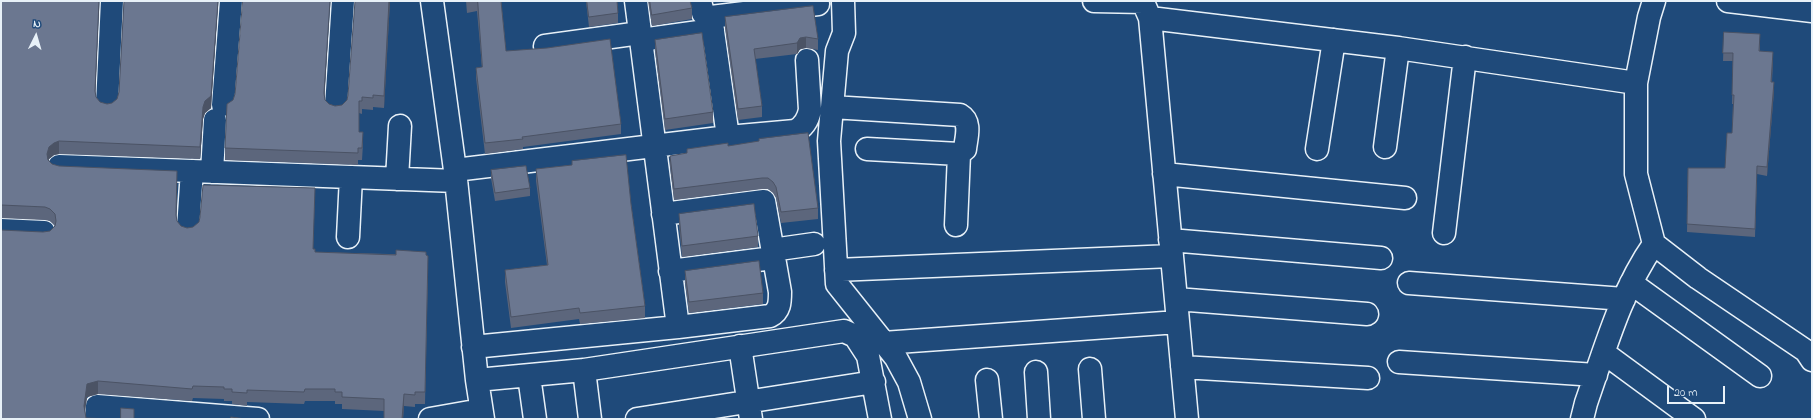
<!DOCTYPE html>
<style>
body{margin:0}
#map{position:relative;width:1813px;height:420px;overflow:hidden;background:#1f4a7a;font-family:"Indie Flower",sans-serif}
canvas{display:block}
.frame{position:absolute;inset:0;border:2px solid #e8f1f8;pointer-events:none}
.north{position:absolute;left:16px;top:16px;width:40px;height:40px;-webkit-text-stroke:3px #1f4a7a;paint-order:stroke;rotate:5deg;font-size:11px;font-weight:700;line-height:16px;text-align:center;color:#e8f1f8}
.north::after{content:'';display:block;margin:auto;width:14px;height:18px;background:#e8f1f8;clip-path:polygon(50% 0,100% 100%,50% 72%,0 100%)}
.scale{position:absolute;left:1667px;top:386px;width:58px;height:18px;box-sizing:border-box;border:2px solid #e8f1f8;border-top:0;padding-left:5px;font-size:12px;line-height:14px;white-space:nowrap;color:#e8f1f8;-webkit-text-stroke:3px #1f4a7a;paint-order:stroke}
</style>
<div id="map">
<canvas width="1813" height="420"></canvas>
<div class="frame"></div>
<div class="north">N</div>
<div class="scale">20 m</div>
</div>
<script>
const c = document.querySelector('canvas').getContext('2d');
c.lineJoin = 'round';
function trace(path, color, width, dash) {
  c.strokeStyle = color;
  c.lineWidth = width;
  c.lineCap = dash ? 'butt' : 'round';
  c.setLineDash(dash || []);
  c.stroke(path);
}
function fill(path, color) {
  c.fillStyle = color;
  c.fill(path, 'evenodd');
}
const minor = new Path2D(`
 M432,1L455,170L477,380L483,419
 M700,1L703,13L711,17L818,4
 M843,1L844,33L837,51L829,141L837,284L896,358L909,382L920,419
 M1094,1L1143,2L1150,18L1187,419
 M1654,1L1649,17L1636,83V174L1654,244L1698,278L1806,351L1812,360
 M1728,1L1812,11
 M1150,18L1398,48L1636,83
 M641,40L713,30
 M545,46L640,33
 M107,104L112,1
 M223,105L231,1
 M336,106L343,1
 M832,107L960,115C972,122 966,138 965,149L959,154L956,225
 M728,137L795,131C804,127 808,120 810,110L807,60
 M1385,147L1398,48
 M867,149L959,154
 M1317,149L1334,40
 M59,166L456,181
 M455,170L728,137L711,17
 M212,172L215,120
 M1164,174L1405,198
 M397,179L400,126
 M663,214L764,201L780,292C780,302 780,311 770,316L678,327
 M188,228L192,171
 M1,230L44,232
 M1444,233L1465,57
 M348,237L351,177
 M1170,240L1381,258
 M772,250L814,244
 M836,270L1172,256
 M670,271L773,258
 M1409,283L1624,299
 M1631,283L1760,376
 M1176,299L1367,314
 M883,343L1178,322
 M740,346L751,419
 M473,347L678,327L636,1
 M1604,353L1694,419
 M1399,362L1596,375
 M1182,367L1368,378
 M1090,369L1094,419
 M584,370L844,331L855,336L868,356L880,419
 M1036,372L1039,419
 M529,376L535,419
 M477,380L584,370L590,419
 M987,380L991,419
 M96,419L97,406L258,419
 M430,419L481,410
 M637,419L874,382
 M1582,419L1586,403C1605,349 1621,291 1654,244`);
const wall = new Path2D(`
 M1,1H99L95,94L96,97L100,102L107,104L112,103L117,99L119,92L124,1H218L211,108L205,113L203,119L200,159L59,154L54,155L49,159L48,160L52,164L59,166L177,183L176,218L177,221L181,226L187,228L314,249L315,252L426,255L428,268L425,404H415V407L404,406L403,419H384V411L342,409V404H335V401H305L304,404L247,402V406L232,404V401H224V399L193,398L192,401L98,394L87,397L85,411L86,418L1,419L43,232L50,231L55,226L50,221L45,220L1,218Z
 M390,1L384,108L373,107V110L362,109V114L359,113V132L363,144L362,160H358V165L225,160V148L233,100L235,94L324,96L325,100L329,104L335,106L342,105L347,100Z
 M466,1H501L506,51L621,124V134L523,147V149L485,154L476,78V68L482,67L477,11L467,13Z
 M586,1H617L618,13V23L589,27Z
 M648,1H690L692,8V19L652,26Z
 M725,17L818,39V50L806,48L800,49L797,54L755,59L762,106V117L738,120L725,28Z
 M1724,32L1760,43V51L1773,61L1772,82L1774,91L1767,176L1757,174L1755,237L1687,232L1688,168H1725L1732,133L1733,104H1732L1733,61H1723Z
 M655,40L713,112V123L665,130L655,51Z
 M728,146L818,208V219L781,223L776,198L773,193L768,189H762L674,200L670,167V156L687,153V149Z
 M572,161L631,204L645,306V318L580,324L579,319L511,328L505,282V270L547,265L536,181V169L572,165Z
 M491,170L530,188V196L495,201L491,178Z
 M679,214L758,236V247L682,257L679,225Z
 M685,271L763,293V304L689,313L685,282Z`);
const shadedWall = new Path2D(`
 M99,1L95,103V91Z
 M218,1L211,108L205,113L203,119L200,159V147L203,107Z
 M330,1L324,105V93Z
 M389,1H390L384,108V96Z
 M806,37V48L800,49L797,54V43L800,38Z
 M1773,52V61L1771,90V82Z
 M1774,82V91L1767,176V167Z
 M59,141V154L54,155L49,159L47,166V154L49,147L54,143Z
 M177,171V183L176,228V215Z
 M1,205H2V218H1Z
 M98,381V394L87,397L84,418V406L87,384Z
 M404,394V406L403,419H402Z`);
const building = new Path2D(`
 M1,1H99L95,91L96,97L100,102L107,104L112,103L117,99L119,92L124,1H218L211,96L205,101L203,107L200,147L59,141L54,143L49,147L47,154L48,160L52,164L59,166L177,171L176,215L177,221L181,226L187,228L193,227L199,222L200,217L203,185L315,188L313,249H315V252L396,255V250L426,252V255L428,256L425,392H415V395L404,394L402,419H384V399L342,397V392H335V389H305L304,392L247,390V393L232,392V389H224V387L193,386L192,389L98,381L87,384L84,406L86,418L113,419H1V230L43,232L50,231L55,226L56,221L55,214L50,209L45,207L1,205Z
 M243,1H330L324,93L325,100L329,104L335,106L342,105L347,100L348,95L355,1H389L384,96L373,95V98L362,97V101H359V132H363L362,148H358V153L225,148L227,104L233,100L235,94Z
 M478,1H501L506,51L547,48L610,39L621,124L522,137L523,139L485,143L476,68L482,67Z
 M587,1H617L618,13L589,17Z
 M650,1H690L692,8L652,15Z
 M813,6L818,39L806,37L800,38L797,43L754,49L762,106L738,109L725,17Z
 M1724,32L1760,34L1759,51L1773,52L1771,82H1774L1767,167L1757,166L1755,229L1687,224L1688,168H1725L1727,133H1732L1734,95H1732L1733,53H1723Z
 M702,33L713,112L665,119L655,40Z
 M808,133L818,208L781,212L776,187L773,182L768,178H762L674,189L670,156L687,153V149L728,143V146L759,141V139Z
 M626,155L631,204L645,306L580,313L579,308L511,317L505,270L548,265L536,169L572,165V161Z
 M526,166L530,188L495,193L491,170Z
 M754,204L758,236L682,246L679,214Z
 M759,261L763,293L689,302L685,271Z
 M121,408L134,409V419H121Z
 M231,417L246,419H231Z`);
trace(minor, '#e8f1f8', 25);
trace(minor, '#1f4a7a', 22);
fill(wall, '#5c667c');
fill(shadedWall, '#4b5365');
fill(building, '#6b7790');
trace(building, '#4b5365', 1);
</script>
